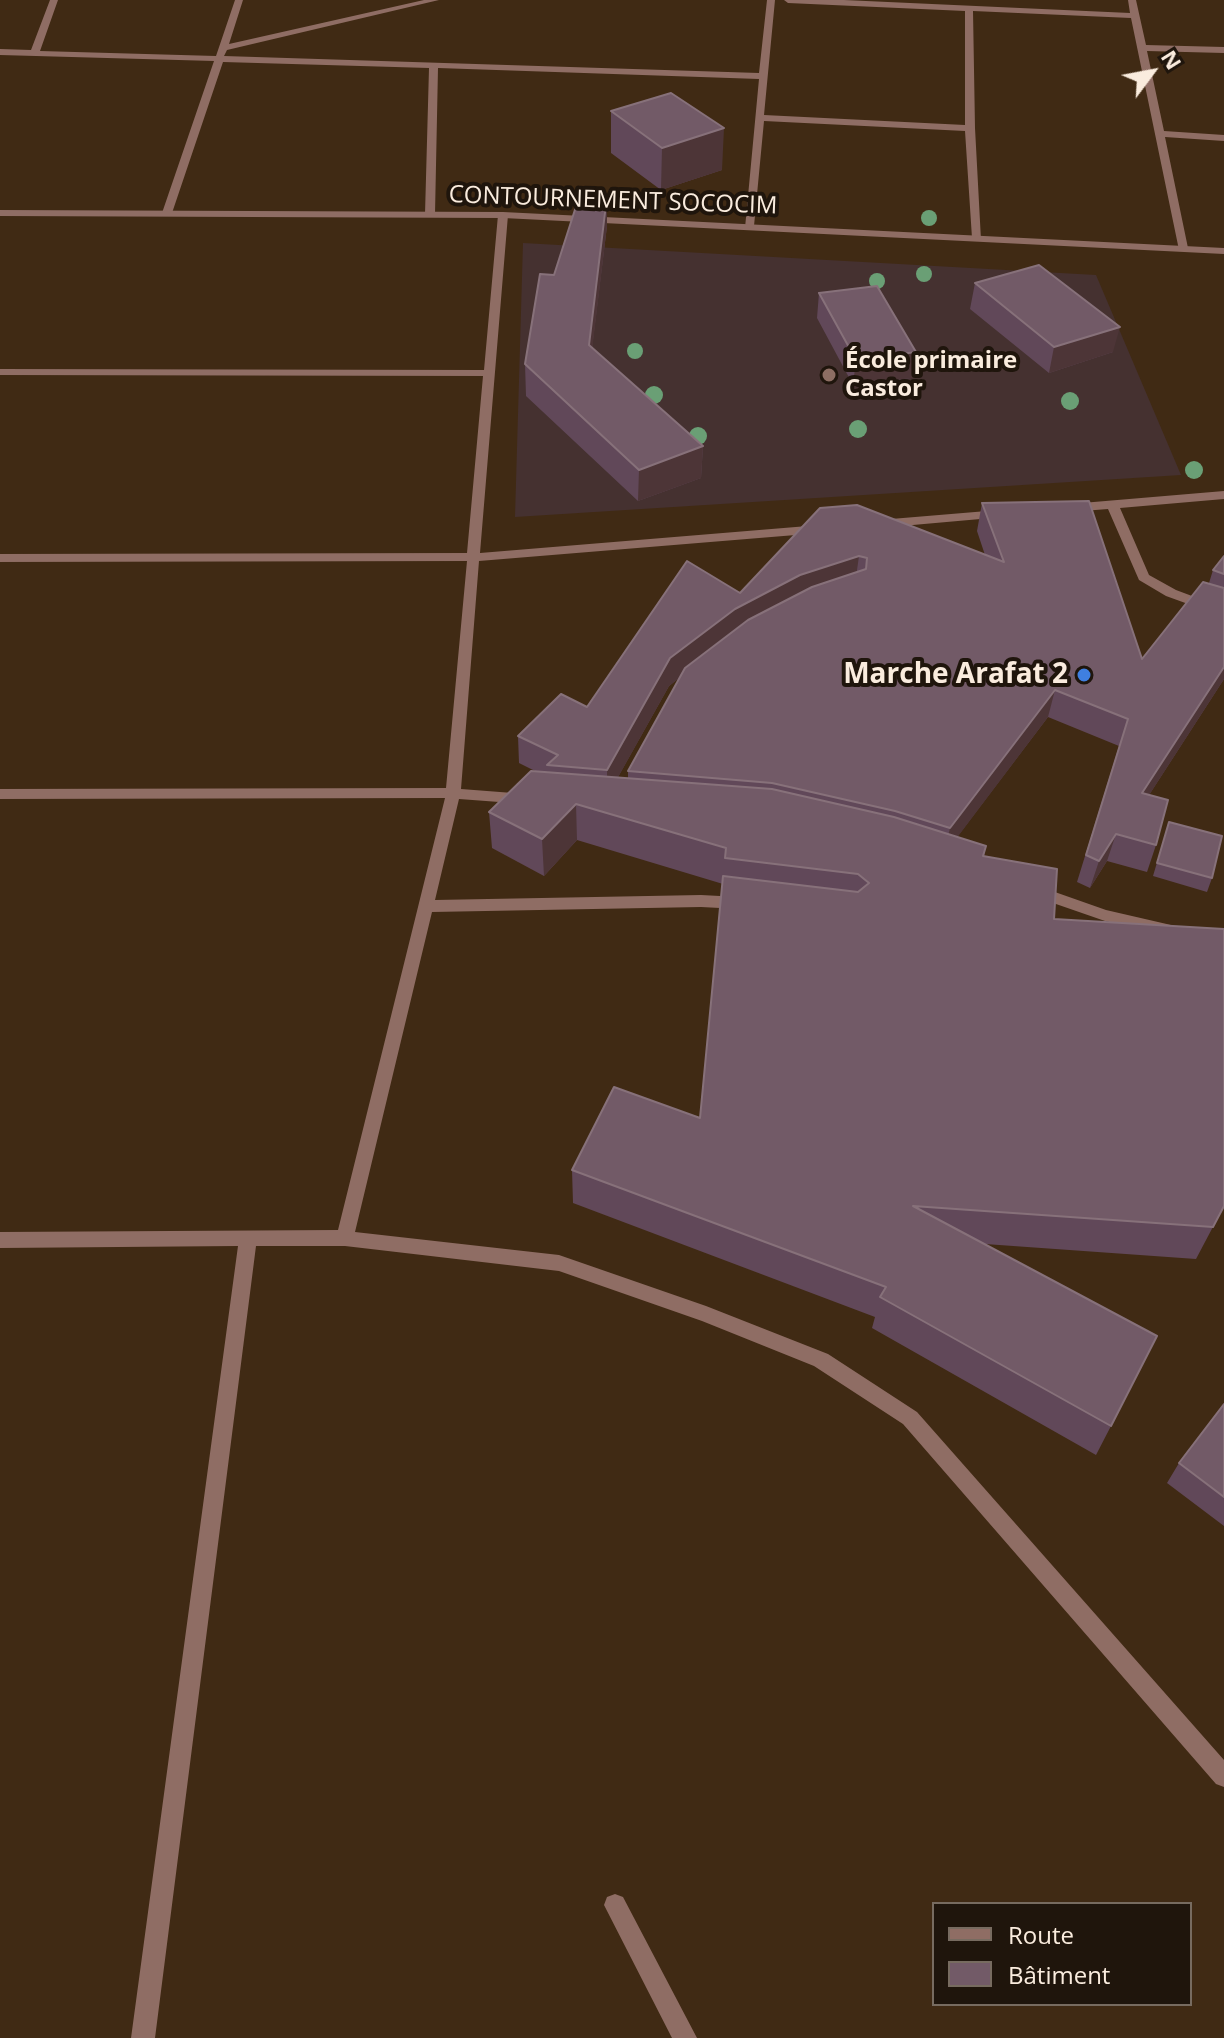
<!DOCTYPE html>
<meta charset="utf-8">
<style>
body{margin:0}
#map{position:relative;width:1224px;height:2038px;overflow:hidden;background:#402a14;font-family:"Open Sans",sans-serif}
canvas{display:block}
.legend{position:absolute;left:932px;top:1902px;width:260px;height:104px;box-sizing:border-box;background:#1f150c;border:2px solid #776b60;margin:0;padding:10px 14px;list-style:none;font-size:24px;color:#faecde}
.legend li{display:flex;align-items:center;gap:16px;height:40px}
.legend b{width:40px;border:2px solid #776b60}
.north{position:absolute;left:1112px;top:32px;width:80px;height:80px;-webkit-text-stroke:6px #1f150c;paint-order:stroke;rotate:58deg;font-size:22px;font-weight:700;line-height:32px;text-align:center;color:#faecde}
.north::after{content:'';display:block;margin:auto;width:28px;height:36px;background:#faecde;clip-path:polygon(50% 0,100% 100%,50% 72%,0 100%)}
</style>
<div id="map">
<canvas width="1224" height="2038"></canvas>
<ul class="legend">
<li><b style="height:10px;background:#8f6d64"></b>Route</li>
<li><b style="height:22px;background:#725a67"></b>Bâtiment</li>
</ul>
<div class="north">N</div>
</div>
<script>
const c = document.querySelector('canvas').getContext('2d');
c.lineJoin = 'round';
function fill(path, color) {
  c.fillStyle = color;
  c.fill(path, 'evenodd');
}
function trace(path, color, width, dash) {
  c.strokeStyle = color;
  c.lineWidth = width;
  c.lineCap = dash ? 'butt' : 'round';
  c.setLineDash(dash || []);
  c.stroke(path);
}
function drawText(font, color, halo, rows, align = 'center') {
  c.font = font + ' "Open Sans",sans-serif';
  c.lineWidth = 8;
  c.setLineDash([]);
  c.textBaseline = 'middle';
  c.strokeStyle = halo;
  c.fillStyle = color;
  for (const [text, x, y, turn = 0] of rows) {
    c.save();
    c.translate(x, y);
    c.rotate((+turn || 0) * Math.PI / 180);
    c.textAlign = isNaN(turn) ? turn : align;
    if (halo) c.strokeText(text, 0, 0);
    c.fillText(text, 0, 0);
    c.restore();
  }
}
const education = new Path2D(`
 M523,243L1096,275L1181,475L515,517Z`);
const minor = new Path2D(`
 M50,0H58L40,51L216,56L235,0H243L229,44L424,0H439L227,50L224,56L759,73L767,0H775L764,115L965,125V11L788,3L784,0H844L1130,13L1128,0H1136L1146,45L1224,47V53L1147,51L1164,131L1224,135V141L1165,137L1188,248L1179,250L1131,18L973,11L975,128L981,240L972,238L965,131L764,121L754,226L745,228L759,79L438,68L435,214L430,217L425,214L429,68L223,62L172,213L167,216L162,213L214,61L0,55V49L31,50Z
 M503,212L508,215L480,553L820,525L826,529L820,533L479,561L461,789L526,794L533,799L526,804L459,799L435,900L701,895L739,897L747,903L739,909L701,907L432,912L355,1232L559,1255L706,1306L828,1354L917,1412L1224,1760V1787L1216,1784L903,1424L814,1366L702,1321L559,1271L345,1246H256L155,2038H131L238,1246L0,1248V1232L338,1230L445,798L0,799V789L446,788L467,561L0,562V554L467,553L483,376L0,375V369L484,370L498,215Z
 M1224,491V499L1120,508L1149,575L1176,590L1224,608V617L1166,596L1139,580L1108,509L1070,512L1064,508L1070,504Z
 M999,510L1005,514L1003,517L879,528L873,524L879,520Z
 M1035,885L1106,910L1171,925L1174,929L1166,935L1105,921L1030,895L1027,891L1030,887Z
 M615,1894L623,1897L697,2038H672L604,1905L607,1897Z`);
const tertiary = new Path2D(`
 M0,210L503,212L1224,248V254L503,218L0,216Z`);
const trees = [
 [929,218,8],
 [924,274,8],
 [877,281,8],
 [635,351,8],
 [654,395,9],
 [1070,401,9],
 [858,429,9],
 [698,436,9],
 [1194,470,9]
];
const wall = new Path2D(`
 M611,111L722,170L661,190L611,153Z
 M607,196V226L592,348L703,446L701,478L638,501L526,396L525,364L554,275Z
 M975,283L1113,352L1049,373L970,309Z
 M819,293L912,378L853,385L817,318Z
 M982,503L1142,659L1209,583L1213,570L1224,556V679L1149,795L1156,845L1147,872L1107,861L1090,888L1077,882L1119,746L1048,717L957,837L986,846L984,856L1054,919L1224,1206L1196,1259L985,1244L1111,1426L1096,1455L872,1328L875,1317L573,1203L572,1170L700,1118L723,884L577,840L544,876L492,848L489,812L535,771L519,763L518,736L587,707L740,593L820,508L985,555L977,531ZM679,678L628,771V778L618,777L669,686Z
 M1169,822L1212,878L1207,892L1153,876Z
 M1224,1404V1526L1167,1483L1179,1463Z`);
const shadedWall = new Path2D(`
 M724,128L722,170L661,190L662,148Z
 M607,196V226L589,376V345Z
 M1120,327L1113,352L1049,373L1054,347Z
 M916,352L912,378L853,385L856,360Z
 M703,446L701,478L638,501L639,470Z
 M859,556L855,584L733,636L669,686L607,797V770L670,658L735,609L800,575Z
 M1224,667V679L1133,820L1142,793Z
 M1055,690L1048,717L944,855L950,828Z
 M576,804L577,840L544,876L542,839Z
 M1116,834L1107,861L1090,888L1099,861Z`);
const building = new Path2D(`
 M671,93L724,128L662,148L611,111Z
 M580,194L607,196L589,345L703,446L639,470L525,364L540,274L554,275Z
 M1039,265L1120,327L1054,347L975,283Z
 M877,286L916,352L856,360L819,293Z
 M1089,501L1142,659L1203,582L1224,588V667L1142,793L1168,800L1156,845L1116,834L1099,861L1086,855L1128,719L1055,690L950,828L895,811L772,783L628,771L685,668L748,620L812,587L866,569L867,558L859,556L800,575L735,609L670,658L607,770L547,765L558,755L518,736L561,694L587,707L687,561L740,593L820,508L857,505L1004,562L982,503Z
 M1224,556V574L1213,570Z
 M531,771L772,789L894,817L986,846L983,856L1057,869L1054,919L1224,929V1206L1213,1227L913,1206L1157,1336L1111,1426L880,1297L886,1287L572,1170L614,1087L700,1118L723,876L858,892L869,883L858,874L725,858L726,848L576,804L542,839L489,812Z
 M1169,822L1222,836L1212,878L1157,863Z
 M1224,1404V1497L1179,1463Z`);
const markers = [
 [829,375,8,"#8d6e63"],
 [1084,675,8,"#3f7fe0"]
];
const farStreetnames = [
 ["CONTOURNEMENT SOCOCIM",613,201,2]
];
const farPoinames = [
 ["École primaire",845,361],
 ["Castor",845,389]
];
const poiNames = [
 ["Marche Arafat 2",1068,675]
];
fill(education, '#453130');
fill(minor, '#8f6d64');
fill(tertiary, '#8f6d64');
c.fillStyle = '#6a9f75';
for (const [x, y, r] of trees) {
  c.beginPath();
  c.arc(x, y, r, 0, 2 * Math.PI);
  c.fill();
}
fill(wall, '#614859');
fill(shadedWall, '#4d3537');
fill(building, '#725a67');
trace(building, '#87717a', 2);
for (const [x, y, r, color] of markers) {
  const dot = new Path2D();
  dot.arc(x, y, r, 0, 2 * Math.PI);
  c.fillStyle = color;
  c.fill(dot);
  trace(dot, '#1f150c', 3);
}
drawText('24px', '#faecde', '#1f150c', farStreetnames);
drawText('bold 24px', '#faecde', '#1f150c', farPoinames, 'left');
drawText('bold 28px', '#faecde', '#1f150c', poiNames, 'right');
</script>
